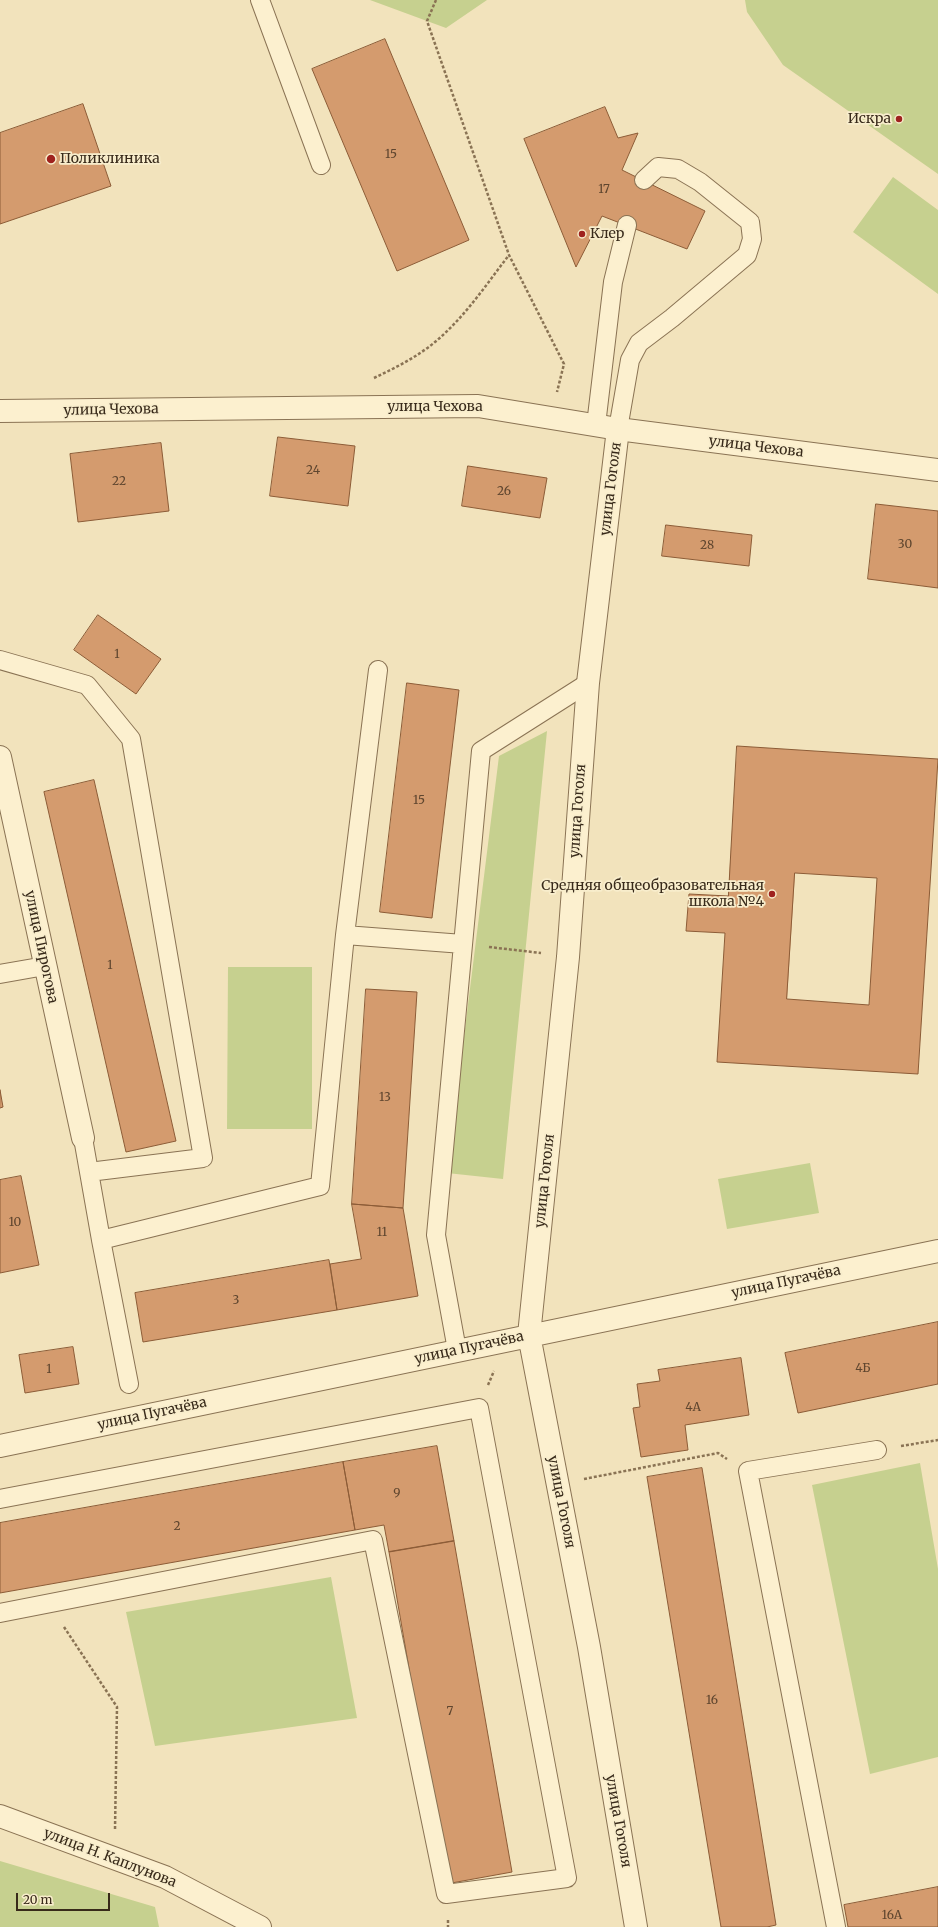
<!DOCTYPE html>
<meta charset="utf-8">
<style>
body{margin:0}
#map{position:relative;width:938px;height:1927px;overflow:hidden;background:#f2e3bc;font-family:Merriweather,serif}
canvas{display:block}
.scale{position:absolute;left:16px;top:1893px;width:94px;height:18px;box-sizing:border-box;border:2px solid #382a1a;border-top:0;padding-left:5px;font-size:12px;line-height:14px;white-space:nowrap;color:#382a1a;-webkit-text-stroke:3px #f8edcc;paint-order:stroke}
</style>
<div id="map">
<canvas width="938" height="1927"></canvas>
<div class="scale">20 m</div>
</div>
<script>
const c = document.querySelector('canvas').getContext('2d');
c.lineJoin = 'round';
function fill(path, color) {
  c.fillStyle = color;
  c.fill(path, 'evenodd');
}
function trace(path, color, width, dash) {
  c.strokeStyle = color;
  c.lineWidth = width;
  c.lineCap = dash ? 'butt' : 'round';
  c.setLineDash(dash || []);
  c.stroke(path);
}
function drawText(font, color, halo, rows, align = 'center') {
  c.font = font + ' Merriweather,serif';
  c.lineWidth = 3.5;
  c.setLineDash([]);
  c.textBaseline = 'middle';
  c.strokeStyle = halo;
  c.fillStyle = color;
  for (const [text, x, y, turn = 0] of rows) {
    c.save();
    c.translate(x, y);
    c.rotate((+turn || 0) * Math.PI / 180);
    c.textAlign = isNaN(turn) ? turn : align;
    if (halo) c.strokeText(text, 0, 0);
    c.fillText(text, 0, 0);
    c.restore();
  }
}
const green = new Path2D(`
 M370,0H487L446,28Z
 M745,0H938V174L783,65L747,12Z
 M893,177L938,210V294L853,232Z
 M547,731L503,1179L447,1173L499,756Z
 M228,967H312V1129H227Z
 M810,1163L819,1213L727,1229L718,1179Z
 M920,1463L938,1569V1757L870,1774L812,1485Z
 M331,1577L357,1718L155,1746L126,1612Z
 M0,1861L155,1907L159,1927H0Z`);
const building = new Path2D(`
 M385,39L469,240L397,271L312,69Z
 M83,104L111,186L0,224V133Z
 M605,107L618,138L638,133L622,170L705,211L687,249L602,216L576,267L524,139Z
 M278,437L355,446L348,506L270,496Z
 M161,443L169,511L78,522L70,454Z
 M468,466L547,478L540,518L462,506Z
 M876,504L938,511V588L868,579Z
 M666,525L752,535L749,566L662,556Z
 M98,615L161,659L136,694L74,650Z
 M407,683L459,690L432,918L380,912Z
 M737,746L938,759L918,1074L717,1062L725,933L686,931L689,894L728,896ZM795,873L877,878L869,1005L787,999Z
 M94,780L176,1141L126,1152L44,792Z
 M366,989L417,992L403,1208L352,1204Z
 M0,1090L3,1107L0,1108Z
 M21,1176L39,1265L0,1273V1180Z
 M352,1204L403,1208L418,1296L337,1310L330,1264L361,1259Z
 M329,1260L337,1310L143,1342L135,1293Z
 M938,1322V1384L798,1413L785,1353Z
 M73,1347L79,1384L25,1393L19,1355Z
 M741,1358L749,1415L685,1425L688,1450L641,1457L633,1408L640,1407L637,1384L660,1381L658,1370Z
 M437,1446L454,1541L389,1552L384,1525L355,1530L343,1462Z
 M343,1462L355,1530L0,1593V1523Z
 M702,1468L776,1925L767,1927H721L647,1477Z
 M454,1541L512,1872L446,1884L389,1552Z
 M938,1887V1927H848L844,1905Z`);
const path = new Path2D(`
 M436,0L427,21L509,255L564,364L557,392
 M374,378C395,368 417,357 435,342C464,318 486,285 509,255
 M489,947L541,953
 M488,1385L494,1371
 M901,1446L938,1440
 M584,1479L718,1453L727,1459
 M64,1627L117,1707L115,1830
 M448,1920V1927`);
const service = new Path2D(`
 M260,0L321,165
 M596,425L613,282L627,225
 M618,429L630,360L639,343L672,318L747,255L752,239L750,222L700,182L678,169L658,167L644,180
 M0,660L87,685L131,739L203,1158L89,1172
 M378,670L345,935L463,944
 M0,974L45,966
 M83,1138L101,1240L320,1186L345,935
 M101,1240L129,1384
 M457,1350L436,1235L481,751L588,683
 M0,1499L479,1408L567,1878L446,1894L373,1540L0,1613
 M836,1927L748,1471L877,1450`);
const pedestrian = new Path2D(`
 M0,1816L165,1877L260,1927`);
const minor = new Path2D(`
 M618,429L588,683L568,957L529,1335L589,1647L636,1927
 M0,757L83,1138
 M0,1446L938,1251`);
const tertiary = new Path2D(`
 M0,411L478,406L618,429L938,470`);
const markers = [
 [899,119,4,"#9f221e"],
 [51,159,5,"#9f221e"],
 [582,234,4,"#9f221e"],
 [772,894,4,"#9f221e"]
];
const numberNames = [
 ["15",391,155],
 ["17",604,190],
 ["24",313,471],
 ["22",119,482],
 ["26",504,492],
 ["30",905,545],
 ["28",707,546],
 ["1",117,655],
 ["15",419,801],
 ["1",110,966],
 ["13",385,1098],
 ["10",15,1223],
 ["11",382,1233],
 ["3",236,1301],
 ["4Б",863,1369],
 ["1",49,1370],
 ["4А",693,1408],
 ["9",397,1494],
 ["2",177,1527],
 ["16",712,1701],
 ["7",450,1712],
 ["16А",892,1916]
];
const poiNames = [
 ["Искра",891,119],
 ["Поликлиника",60,159,"left"],
 ["Клер",590,234,"left"],
 ["Средняя общеобразовательная",764,886],
 ["школа №4",764,902]
];
const streetNames = [
 ["улица Чехова",435,407],
 ["улица Чехова",111,410,-1],
 ["улица Чехова",756,447,7],
 ["улица Гоголя",611,489,-83],
 ["улица Гоголя",578,811,-86],
 ["улица Пирогова",41,947,78],
 ["улица Гоголя",545,1181,-84],
 ["улица Пугачёва",786,1282,-12],
 ["улица Пугачёва",469,1348,-12],
 ["улица Пугачёва",152,1414,-12],
 ["улица Гоголя",561,1502,79],
 ["улица Гоголя",618,1821,80],
 ["улица Н. Каплунова",110,1858,21]
];
fill(green, '#c6d08f');
fill(building, '#d49b6e');
trace(building, '#8c5c37', 1);
trace(service, '#8a7354', 20);
trace(pedestrian, '#8a7354', 24);
trace(minor, '#8a7354', 24);
trace(tertiary, '#8a7354', 24);
trace(path, '#8a7354', 2.5, [3, 2]);
trace(service, '#fcf0cf', 18);
trace(pedestrian, '#fcf0cf', 22);
trace(minor, '#fcf0cf', 22);
trace(tertiary, '#fcf0cf', 22);
for (const [x, y, r, color] of markers) {
  const dot = new Path2D();
  dot.arc(x, y, r, 0, 2 * Math.PI);
  c.fillStyle = color;
  c.fill(dot);
  trace(dot, '#f8edcc', 1.5);
}
drawText('12px', '#5f462f', null, numberNames);
drawText('14px', '#382a1a', '#f8edcc', poiNames, 'right');
drawText('14px', '#382a1a', '#f8edcc', streetNames);
</script>
